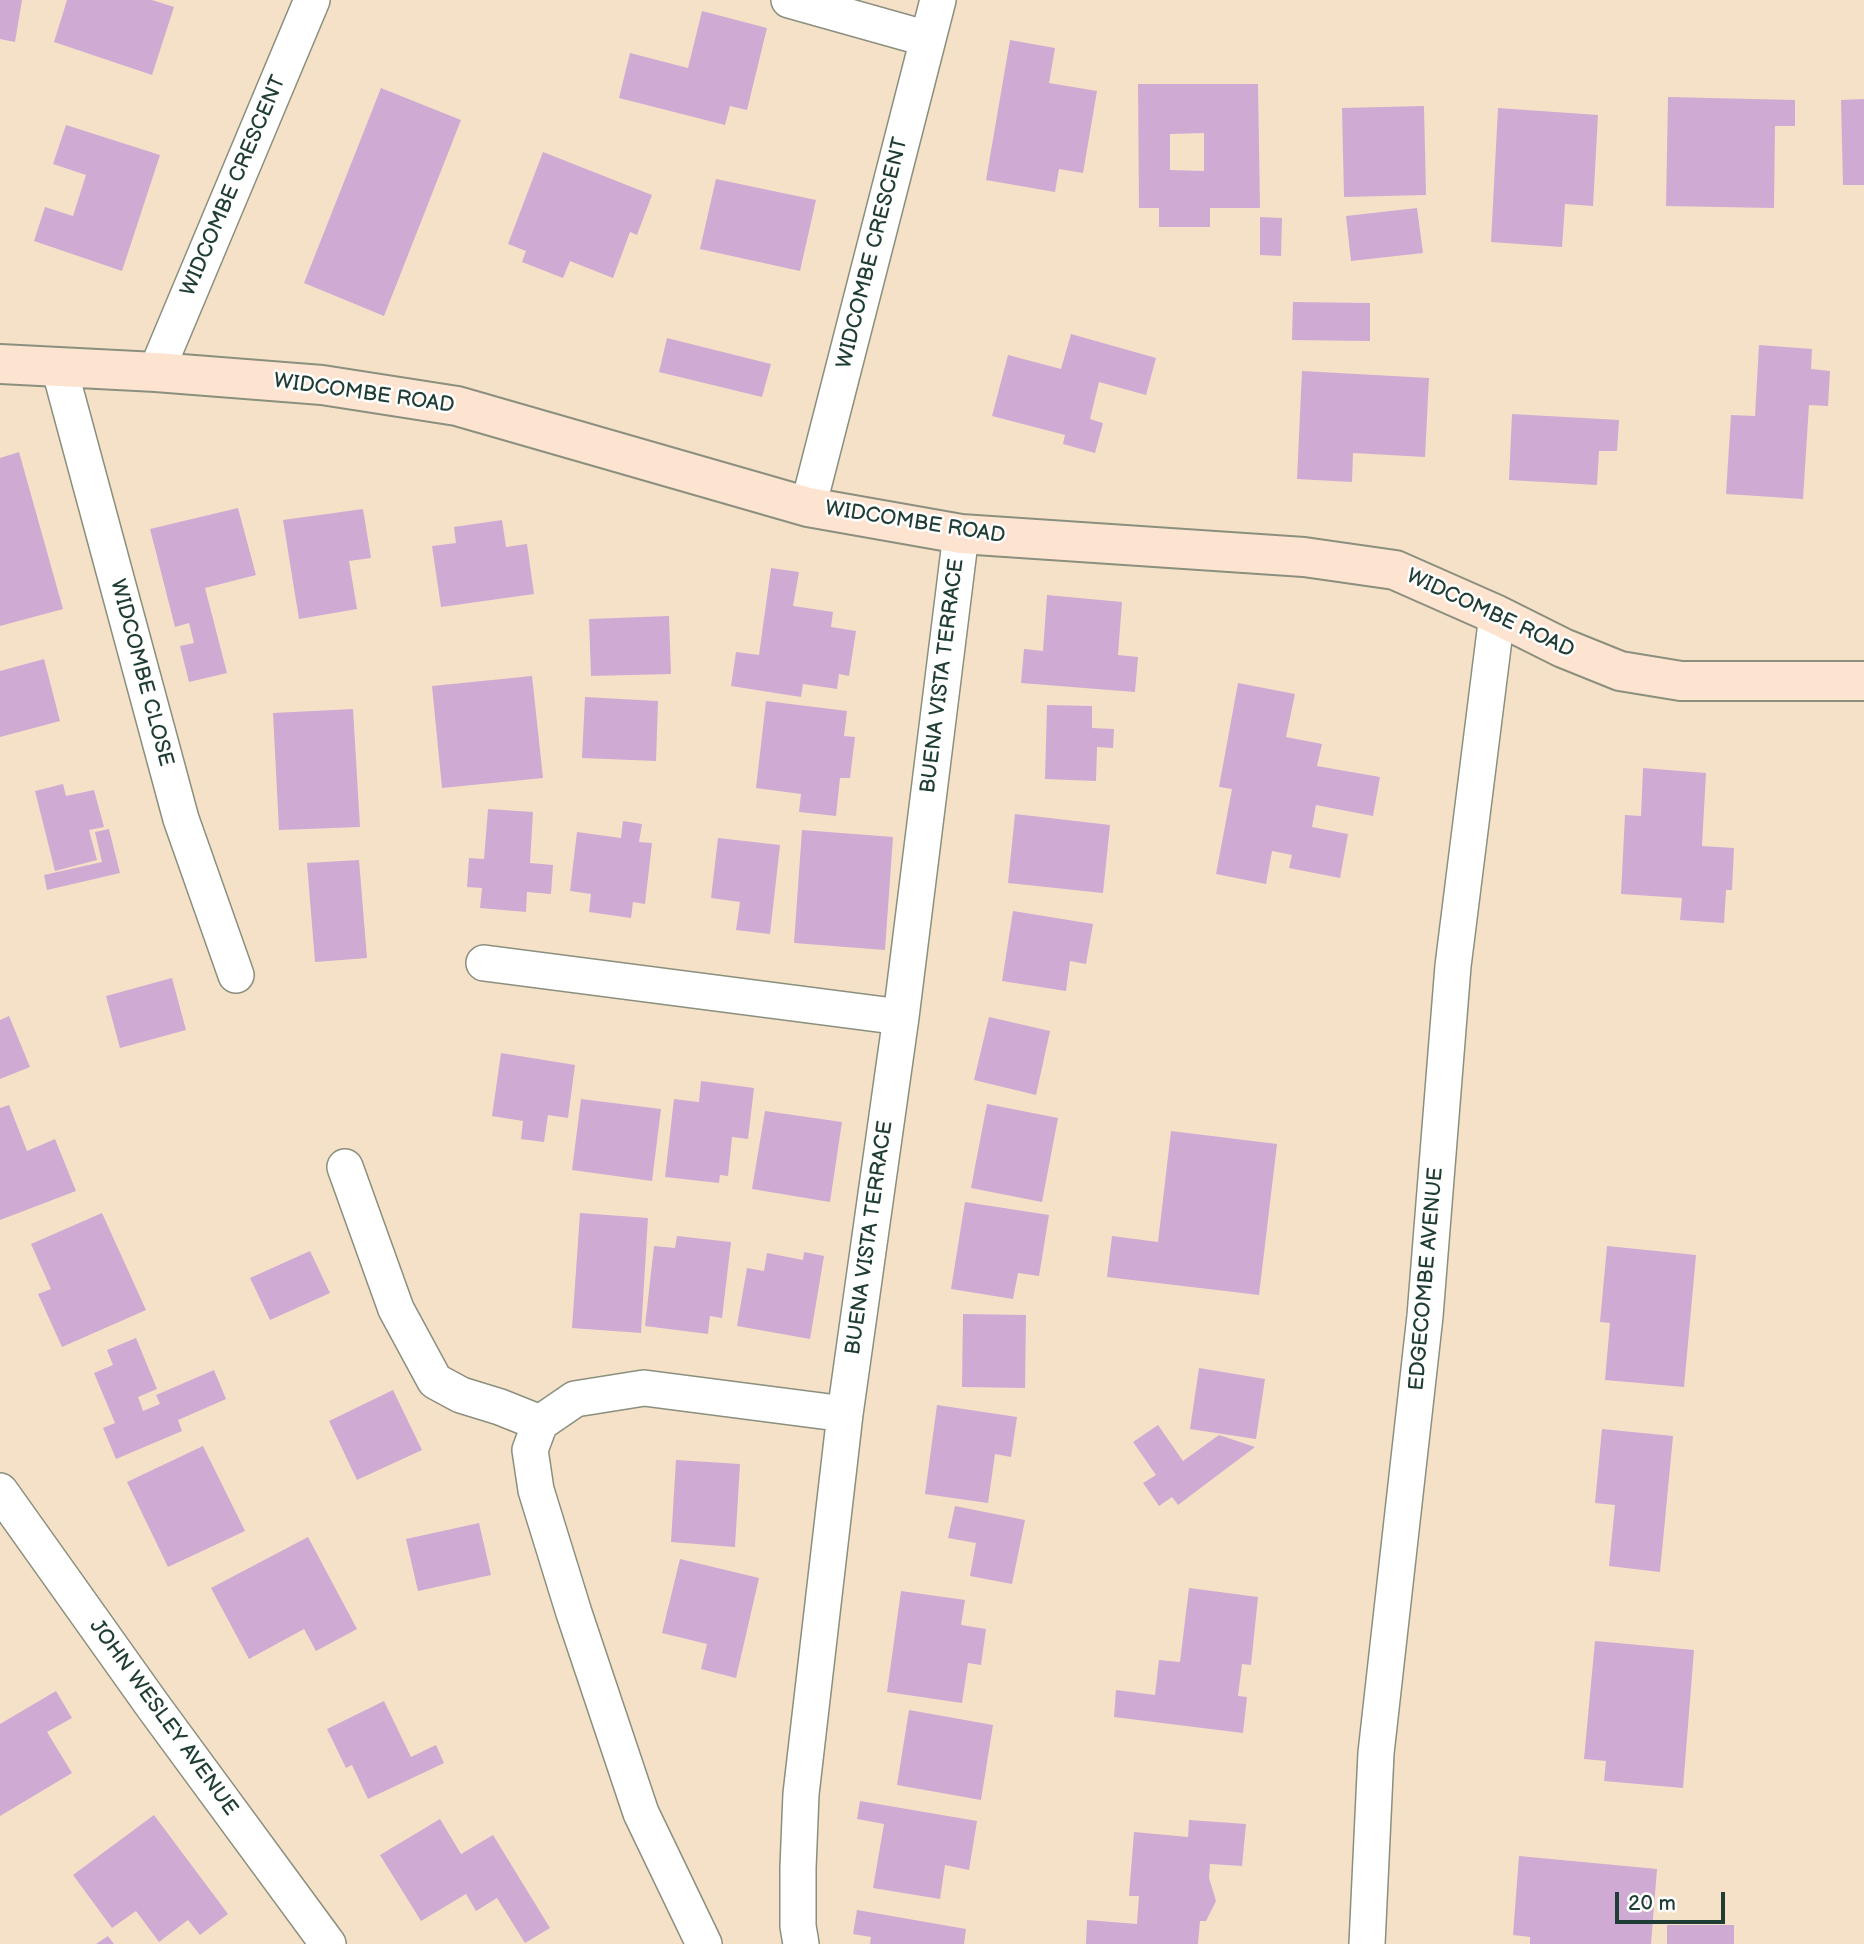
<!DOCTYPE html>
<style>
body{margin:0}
#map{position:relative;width:1864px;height:1944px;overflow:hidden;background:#f5e1c8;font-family:"Balsamiq Sans",sans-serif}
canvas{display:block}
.scale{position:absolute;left:1615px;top:1892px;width:110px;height:32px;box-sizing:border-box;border:4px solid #1f3d34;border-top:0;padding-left:9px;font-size:21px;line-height:24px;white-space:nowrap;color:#1f3d34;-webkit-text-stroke:5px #fff;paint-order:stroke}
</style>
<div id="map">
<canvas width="1864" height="1944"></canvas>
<div class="scale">20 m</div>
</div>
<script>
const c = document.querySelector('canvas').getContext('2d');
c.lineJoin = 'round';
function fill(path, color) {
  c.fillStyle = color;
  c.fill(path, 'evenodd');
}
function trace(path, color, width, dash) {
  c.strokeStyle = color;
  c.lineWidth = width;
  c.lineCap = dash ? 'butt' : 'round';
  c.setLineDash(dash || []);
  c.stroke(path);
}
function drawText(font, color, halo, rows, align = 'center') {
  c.font = font + ' "Balsamiq Sans",sans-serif';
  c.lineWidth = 5;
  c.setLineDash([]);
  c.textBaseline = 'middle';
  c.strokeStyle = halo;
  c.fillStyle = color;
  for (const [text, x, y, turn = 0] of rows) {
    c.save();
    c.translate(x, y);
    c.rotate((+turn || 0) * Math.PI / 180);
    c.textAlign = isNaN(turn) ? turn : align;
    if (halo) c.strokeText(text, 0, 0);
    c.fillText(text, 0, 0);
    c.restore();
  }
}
const building = new Path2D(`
 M0,0H22L15,42L0,39Z
 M67,0H152L174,7L152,75L54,42Z
 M702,11L767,28L747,110L730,106L725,125L619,98L630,53L688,68Z
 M1010,40L1055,48L1049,83L1097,91L1083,173L1059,169L1055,192L986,180Z
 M1138,84H1258L1260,208H1210V227H1159V208H1139ZM1204,133V171L1170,170V134Z
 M381,88L461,120L384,316L304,283Z
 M1668,97L1795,100V126H1775L1774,208L1666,206Z
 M1864,99V185H1843L1841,100Z
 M1424,106L1426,195L1344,197L1342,108Z
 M1498,108L1598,115L1593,206L1565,204L1562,247L1491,242Z
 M66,125L160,155L122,271L34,241L45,207L73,216L86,175L53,164Z
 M543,152L652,195L637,235L630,232L613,278L570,261L563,278L522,262L526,251L508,244Z
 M716,179L816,200L800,271L700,249Z
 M1417,208L1423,253L1351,261L1346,216Z
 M1260,217L1282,218L1281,256L1260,255Z
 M1293,302L1370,303V341L1292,340Z
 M1071,334L1156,358L1146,395L1099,382L1090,419L1103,423L1095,453L1063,444L1065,435L992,416L1008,355L1061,369Z
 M667,338L771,364L762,397L659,372Z
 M1759,345L1812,349L1811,369L1830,371L1828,406L1809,405L1803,499L1726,494L1731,415L1755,416Z
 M1302,371L1429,378L1425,457L1353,453L1352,482L1297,479Z
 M1512,414L1619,420L1617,451H1599L1597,485L1509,480Z
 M19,452L63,609L0,626V458Z
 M238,508L256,575L205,588L227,673L189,682L180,646L194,643L189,623L175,627L150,529Z
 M363,509L371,558L349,561L357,609L299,619L283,520Z
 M502,520L506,547L527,544L534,594L441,607L432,546L456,543L454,527Z
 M771,568L799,572L793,606L833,612L831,627L856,631L849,676L839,674L837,689L803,684L801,697L731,686L736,652L759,655Z
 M1047,595L1122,602L1118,655L1138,657L1135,692L1021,683L1024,649L1043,651Z
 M669,616L671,674L591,676L589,619Z
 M44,659L60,721L0,737V671Z
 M532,676L543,778L442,788L432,686Z
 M1238,683L1295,694L1286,737L1322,744L1317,766L1380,777L1373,816L1316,805L1312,827L1348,834L1340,878L1289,868L1292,855L1272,851L1266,884L1216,874L1232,789L1219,787Z
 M585,697L658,701L656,761L582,758Z
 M766,701L847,711L844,736L855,737L850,778H840L836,816L799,812L801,794L756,788Z
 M1047,705L1092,706V728L1114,729L1113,748L1097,747L1096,781L1045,779Z
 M353,709L360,827L279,830L273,713Z
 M1643,768L1706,773L1702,846L1734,848L1732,890H1726L1724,923L1680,920L1682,898L1621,894L1625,815L1641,816Z
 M63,784L66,796L94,790L104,827L89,830L97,860L55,871L35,791Z
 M488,809L533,812L530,863L553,865L551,894L527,892L526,912L480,908L482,888L467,887L469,858L484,859Z
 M1015,814L1110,825L1103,893L1008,883Z
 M623,821L642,824L639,842L652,843L645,904L633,902L631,918L589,912L591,894L570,891L577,832L621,838Z
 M109,829L120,873L47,890L44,875L102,862L95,832Z
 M802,830L893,837L885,950L794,943Z
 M718,838L780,845L770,934L736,930L740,902L711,898Z
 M359,860L367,958L315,962L307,863Z
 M1013,911L1093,924L1086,964L1070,961L1066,991L1002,981Z
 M172,978L186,1030L120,1048L106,996Z
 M9,1016L30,1067L0,1079V1020Z
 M989,1017L1050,1031L1036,1095L974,1080Z
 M501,1053L575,1065L568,1118L548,1115L544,1142L521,1139L523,1121L492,1116Z
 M701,1081L754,1088L748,1139L732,1137L728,1176L720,1175L719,1183L665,1177L674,1099L699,1102Z
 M581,1099L661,1109L652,1181L572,1170Z
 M987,1104L1058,1118L1042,1202L971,1188Z
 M9,1105L27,1151L55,1139L76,1191L0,1220V1108Z
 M765,1111L842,1122L830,1202L752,1189Z
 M1171,1131L1277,1144L1259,1295L1107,1277L1112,1236L1158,1242Z
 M965,1202L1049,1215L1039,1276L1018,1273L1013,1299L951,1289Z
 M102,1213L146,1310L62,1347L38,1294L51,1289L31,1244Z
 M580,1213L648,1218L641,1333L572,1328Z
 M677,1236L731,1242L722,1318L710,1316L708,1334L645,1326L654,1246L675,1248Z
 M1607,1246L1696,1255L1684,1387L1605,1380L1610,1323L1600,1322Z
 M310,1251L330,1293L270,1320L250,1278Z
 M804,1252L824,1256L810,1339L737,1326L747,1268L764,1271L767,1253L803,1260Z
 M963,1314L1026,1315L1025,1388L962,1387Z
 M136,1338L157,1389L138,1397L143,1411L160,1404L156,1395L214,1370L226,1399L178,1420L182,1431L116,1459L103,1428L115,1423L94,1373L113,1365L107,1350Z
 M1199,1368L1265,1379L1256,1439L1190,1429Z
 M393,1390L422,1450L357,1480L329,1421Z
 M937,1405L1017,1417L1011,1457L995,1454L988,1503L925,1494Z
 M1158,1425L1183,1461L1219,1435L1255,1447L1178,1505L1172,1497L1159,1506L1143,1483L1156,1475L1133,1442Z
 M1602,1429L1673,1436L1660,1572L1609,1566L1615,1505L1595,1503Z
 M203,1446L245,1531L168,1567L127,1482Z
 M676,1460L740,1464L735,1547L671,1542Z
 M955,1506L1025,1520L1012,1584L970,1576L976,1543L948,1538Z
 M479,1523L491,1575L418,1591L406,1539Z
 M308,1537L357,1629L316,1651L304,1629L249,1659L211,1588Z
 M680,1559L759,1578L736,1678L701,1669L707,1644L662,1633Z
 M1189,1588L1258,1597L1251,1665L1242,1664L1238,1696L1247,1697L1243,1733L1114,1717L1116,1690L1155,1695L1159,1660L1180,1662Z
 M901,1591L965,1600L961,1625L986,1629L981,1665L968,1663L962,1703L887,1692Z
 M1595,1641L1694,1650L1683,1788L1604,1781L1606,1761L1584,1759Z
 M56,1691L72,1718L47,1732L72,1773L0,1816V1724Z
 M384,1701L411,1757L436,1745L444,1763L368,1799L352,1765L346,1768L327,1729Z
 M909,1710L993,1725L981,1800L897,1785Z
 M860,1801L977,1821L969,1870L945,1865L940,1899L873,1888L884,1824L857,1819Z
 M154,1815L228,1914L200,1935L188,1920L159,1942L136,1911L112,1928L73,1875Z
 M440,1819L461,1854L493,1835L550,1928L525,1943L497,1898L476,1911L466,1894L421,1921L380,1855Z
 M1189,1820L1246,1824L1242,1866L1210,1864L1209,1878L1216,1901L1206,1921H1200L1198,1944H1086L1087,1920L1137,1924L1139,1896H1129L1134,1832L1188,1837Z
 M1519,1856L1657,1869L1651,1944H1530V1937L1513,1935Z
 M857,1910L966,1929L964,1944H870L871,1937L853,1934Z
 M1667,1925H1734V1944H1667Z
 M108,1936L114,1944H96Z`);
const street = new Path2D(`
 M789,0L928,39
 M59,367L181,819L236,975
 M156,372L312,0
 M808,507L938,0
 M484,963L901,1017
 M345,1167L396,1309L435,1381L461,1395L500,1407L540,1423
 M0,1491L153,1706L328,1944
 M704,1944L641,1813L574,1613L536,1490L530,1450L540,1423L575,1399L644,1388L845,1414
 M801,1944L798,1926V1868L801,1794L845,1414L901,1017L961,534
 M1367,1944L1376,1753L1425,1316L1453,966L1497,615`);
const secondary = new Path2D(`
 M0,364L156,372L322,385L457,406L808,507L961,534L1304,557L1395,570L1497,615L1563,648L1620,671L1681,681H1864`);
const streetNames = [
 ["WIDCOMBE CRESCENT",234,186,-67],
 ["WIDCOMBE CRESCENT",873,253,-76],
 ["WIDCOMBE ROAD",364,394,8],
 ["WIDCOMBE ROAD",915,523,9],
 ["WIDCOMBE ROAD",1490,614,25],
 ["WIDCOMBE CLOSE",141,673,75],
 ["BUENA VISTA TERRACE",943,676,-83],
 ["BUENA VISTA TERRACE",870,1238,-82],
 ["EDGECOMBE AVENUE",1427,1279,-85],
 ["JOHN WESLEY AVENUE",163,1718,54]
];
fill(building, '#cfabd3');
trace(street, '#8a8f7e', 38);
trace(secondary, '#8a8f7e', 42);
trace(street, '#fff', 35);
trace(secondary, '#fde4d1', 38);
drawText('21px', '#1f3d34', '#fff', streetNames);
</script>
